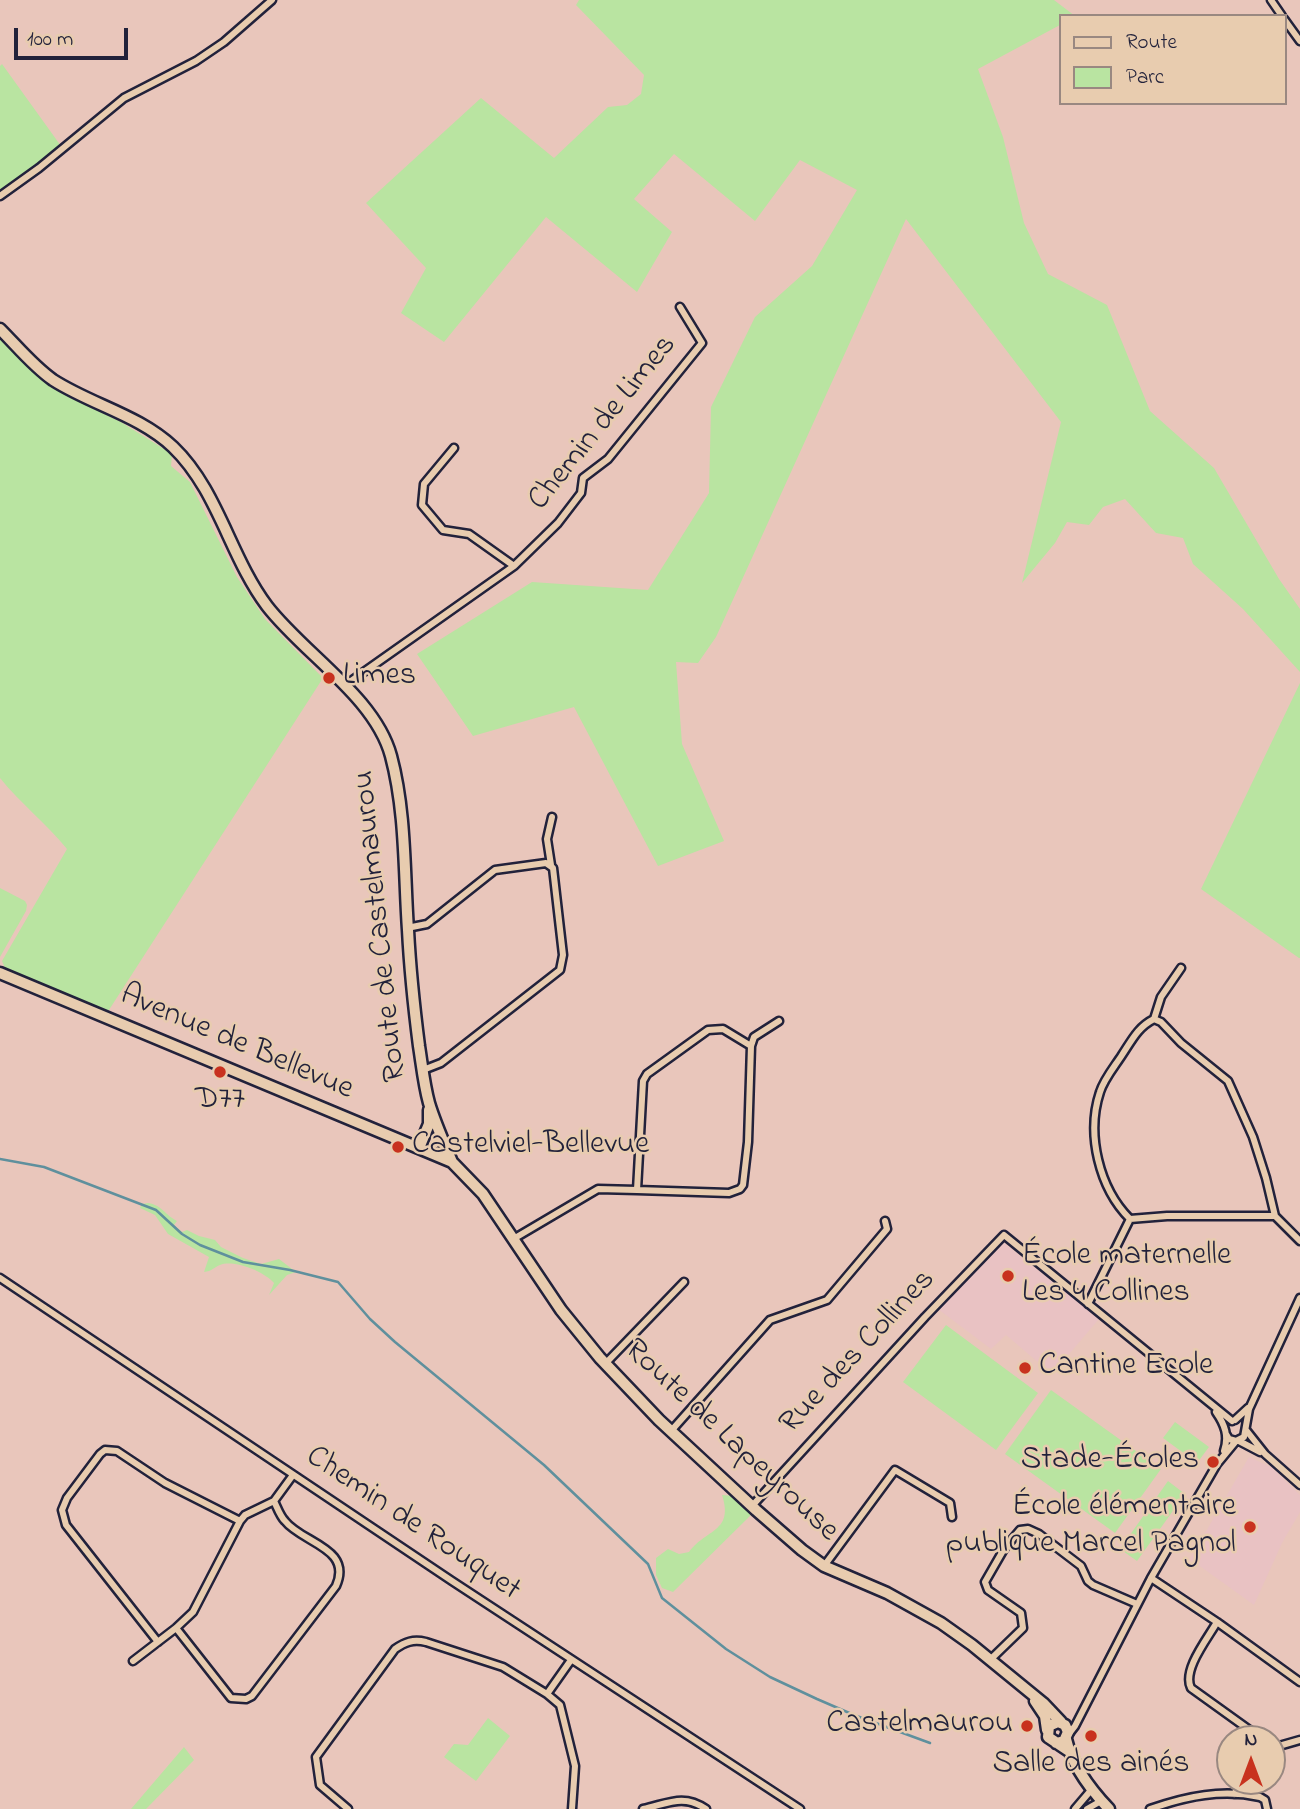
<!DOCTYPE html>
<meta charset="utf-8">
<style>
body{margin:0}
#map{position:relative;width:1300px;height:1809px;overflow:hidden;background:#e9c6bb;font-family:"Indie Flower",sans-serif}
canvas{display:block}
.legend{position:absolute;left:1059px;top:14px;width:228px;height:91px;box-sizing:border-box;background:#e8ccaf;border:2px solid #998881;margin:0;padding:9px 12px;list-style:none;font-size:21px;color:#22223b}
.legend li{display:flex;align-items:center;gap:14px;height:35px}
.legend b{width:35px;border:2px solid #998881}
.north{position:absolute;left:1216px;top:1725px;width:70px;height:70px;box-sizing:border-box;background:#e8ccaf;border:2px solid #998881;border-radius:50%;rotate:0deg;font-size:19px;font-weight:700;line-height:28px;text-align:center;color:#22223b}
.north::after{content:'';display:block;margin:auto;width:24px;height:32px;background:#c8321e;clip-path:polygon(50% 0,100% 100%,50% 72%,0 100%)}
.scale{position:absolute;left:14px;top:28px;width:114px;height:32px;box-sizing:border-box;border:4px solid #22223b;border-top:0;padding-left:9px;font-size:21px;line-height:24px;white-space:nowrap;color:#22223b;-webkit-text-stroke:5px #e8ccaf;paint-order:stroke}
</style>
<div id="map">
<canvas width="1300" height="1809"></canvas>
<ul class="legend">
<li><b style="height:9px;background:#e8ccaf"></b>Route</li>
<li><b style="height:19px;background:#b9e4a1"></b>Parc</li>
</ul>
<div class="north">N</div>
<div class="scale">100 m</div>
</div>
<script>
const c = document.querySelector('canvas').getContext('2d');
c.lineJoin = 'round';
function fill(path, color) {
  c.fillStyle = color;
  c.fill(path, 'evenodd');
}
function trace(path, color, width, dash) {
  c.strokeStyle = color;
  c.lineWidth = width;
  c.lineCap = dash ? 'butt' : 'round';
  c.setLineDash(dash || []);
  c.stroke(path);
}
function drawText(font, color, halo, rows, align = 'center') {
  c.font = font + ' "Indie Flower",sans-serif';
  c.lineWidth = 5;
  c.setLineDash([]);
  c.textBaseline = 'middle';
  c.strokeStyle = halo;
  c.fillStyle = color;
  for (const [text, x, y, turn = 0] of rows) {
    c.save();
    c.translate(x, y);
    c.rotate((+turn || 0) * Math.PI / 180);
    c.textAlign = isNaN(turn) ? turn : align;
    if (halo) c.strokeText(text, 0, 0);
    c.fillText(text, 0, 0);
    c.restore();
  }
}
const built = new Path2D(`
 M1004,1243L1099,1319L1052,1374L1006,1335L991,1349L938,1309Z
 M1249,1457L1271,1467L1300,1495V1512L1282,1543L1254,1605L1190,1559Z`);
const green = new Path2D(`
 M579,0H1054L1075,16H1060V25L978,69L1003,137L1024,223L1048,274L1107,305L1150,411L1214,468L1279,579L1300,609V672L1243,609L1193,564L1183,538L1156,533L1125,499L1103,507L1089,525L1067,522L1055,543L1022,583L1061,422L906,219L716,637L698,663L676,662L682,744L724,841L658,866L574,707L473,736L417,654L532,582L648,590L709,493L711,407L755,317L812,266L857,190L800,160L755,221L674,154L634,199L672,232L637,292L546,217L444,342L401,313L426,268L366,203L481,98L554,158L608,107L627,105L641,94L644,75L576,5Z
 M2,64L61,146L0,190V66Z
 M0,336L32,370L61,393L121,422L172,454L171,466L190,482L237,577L265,619L323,678L107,1013L5,968L2,961L67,849C46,823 20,803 0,778Z
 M1300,683V958H1299L1201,889Z
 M0,888L25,901L27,905L26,911L0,957Z
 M148,1203C162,1205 165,1215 177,1221L174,1225L182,1232L187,1230L199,1236L215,1240L221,1247L243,1258L261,1264L279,1259L296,1272L287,1275L269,1295L274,1283C265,1272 234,1259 220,1265C213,1268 212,1271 204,1272L209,1257L168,1234L155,1215L140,1208L142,1204Z
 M946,1325L1038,1393L996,1450L903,1382Z
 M1051,1390L1161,1469L1115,1533L1005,1454Z
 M1175,1422L1209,1447L1197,1463L1163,1438Z
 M1168,1481L1185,1494L1137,1561L1120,1549Z
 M722,1495L735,1496L752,1514L673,1592L662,1588L656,1575V1558L668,1549L679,1554L689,1552C706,1529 734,1532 722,1495Z
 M488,1718L510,1736L476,1781L444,1757L454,1744L468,1745Z
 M184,1747L194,1760L146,1809H131Z`);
const stream = new Path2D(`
 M0,1159L44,1167L156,1210L182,1234L200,1245L243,1262L290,1270L338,1282L370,1319L395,1342L544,1465L648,1564L662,1598L726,1649L770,1677L817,1699L854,1715L930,1743`);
const street = new Path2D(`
 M1271,0L1282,16
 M1284,19L1300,41
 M0,196L39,168L124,98L196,61L224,42L272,0
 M454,448L424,484L422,505L443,530L469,534L514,566
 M344,686L514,566L558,523L581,493L583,478L608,459L702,343L680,307
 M551,865L547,839L552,817
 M407,928L427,924L495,870L546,863L553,868L563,955L560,970L441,1063L423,1070
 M1154,1019L1161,997L1181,968
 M751,1046L754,1037L779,1021
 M1275,1216H1167L1130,1219C1099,1188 1086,1134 1100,1092C1104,1079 1115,1066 1122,1055C1132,1040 1138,1027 1154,1019L1161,1022L1181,1043L1228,1081L1253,1137L1266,1178L1275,1216L1300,1241
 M515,1238L598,1189L637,1190L643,1081L647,1074L708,1030L723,1029L751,1046L748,1142L743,1185L740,1189L729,1193L637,1190
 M0,1278L452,1581L800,1809
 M1088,1304L1130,1219
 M605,1364L684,1282
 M1216,1412C1225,1425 1229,1436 1224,1451
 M1235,1420L1248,1408
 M1246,1430L1265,1454L1300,1485
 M671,1431L770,1320L827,1300L887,1229L885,1221
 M1226,1434L1229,1439L1236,1441L1244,1437L1249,1409L1300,1298
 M1239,1441L1260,1452
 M752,1506L925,1317L1004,1235L1232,1421
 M824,1566L895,1470L950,1503L952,1517
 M1151,1578L1217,1622L1300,1682
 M1217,1622C1208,1638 1182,1670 1191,1688L1262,1739
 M176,1628L231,1698L246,1699L252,1696L336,1586C353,1548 302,1543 285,1521C280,1516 277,1507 274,1501
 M158,1642L66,1525L62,1510L67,1498L100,1454L105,1450L117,1451L165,1483L240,1521
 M991,1659L1023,1628L1021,1613L988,1590L985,1582L1004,1549L1020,1530L1028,1529L1039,1534L1081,1566L1088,1581L1093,1585L1137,1604
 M133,1661L176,1628L193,1612L240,1521L245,1515L274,1501L293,1475
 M547,1694L560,1705L575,1766L572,1809
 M1068,1735L1075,1726L1151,1578L1217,1464L1236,1441
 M1272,1748L1300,1740
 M1234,1794L1243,1781
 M348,1809L320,1785L316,1757L395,1649C405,1642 413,1639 426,1642L503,1667L547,1694L571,1660
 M643,1809C667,1804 683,1793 706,1809
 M1075,1809L1092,1789
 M1087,1809L1101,1801
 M1150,1809C1187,1796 1222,1789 1260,1797L1265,1800L1267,1809`);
const secondary = new Path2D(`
 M0,329C17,346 33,366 53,380C92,405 139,415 173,447C218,490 230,557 267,606C304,654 375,697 391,756C406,812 404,872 408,930C410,969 414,1007 419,1046C422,1065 424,1085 429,1103C435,1123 444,1143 452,1162
 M0,973L452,1162L483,1194L561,1310L600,1358L659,1420L756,1510L802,1550L824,1566L887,1593L941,1623L972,1645L1043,1703L1061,1722
 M419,1148L429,1124V1110
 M1035,1701L1045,1716L1047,1730
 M1066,1739C1072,1765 1091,1790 1109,1809
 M1056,1743L1064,1741L1068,1732L1065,1725L1058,1722L1049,1726L1048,1737L1069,1751`);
const markers = [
 [329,678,7,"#c8321e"],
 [220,1072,7,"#c8321e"],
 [398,1147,7,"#c8321e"],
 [1008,1276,7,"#c8321e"],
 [1025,1368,7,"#c8321e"],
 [1213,1462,7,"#c8321e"],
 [1250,1527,7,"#c8321e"],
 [1027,1726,7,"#c8321e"],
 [1091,1736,7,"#c8321e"]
];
const streetNames = [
 ["Chemin de Limes",604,424,-51],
 ["Route de Castelmaurou",382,926,-96],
 ["Avenue de Bellevue",236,1044,23],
 ["Rue des Collines",859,1353,-47],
 ["Route de Lapeyrouse",730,1442,43],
 ["Chemin de Rouquet",412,1525,34]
];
const poiNames = [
 ["Limes",343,678],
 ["D77",220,1102,"center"],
 ["Castelviel-Bellevue",412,1147],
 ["École maternelle",1022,1258],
 ["Les 4 Collines",1022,1295],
 ["Cantine Ecole",1039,1368],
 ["Stade-Écoles",1199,1462,"right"],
 ["École élémentaire",1236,1509,"right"],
 ["publique Marcel Pagnol",1236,1546,"right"],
 ["Castelmaurou",1013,1726,"right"],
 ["Salle des ainés",1091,1766,"center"]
];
fill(built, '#e9c2c3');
fill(green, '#b9e4a1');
trace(stream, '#5f909d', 2.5);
trace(street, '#22223b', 11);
trace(secondary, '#22223b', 15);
trace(street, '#e8ccaf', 6);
trace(secondary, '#e8ccaf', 10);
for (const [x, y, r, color] of markers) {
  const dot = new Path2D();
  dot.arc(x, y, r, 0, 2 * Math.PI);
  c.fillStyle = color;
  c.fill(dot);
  trace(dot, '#e8ccaf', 2.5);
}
drawText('32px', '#22223b', '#e8ccaf', streetNames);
drawText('32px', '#22223b', '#e8ccaf', poiNames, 'left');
</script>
